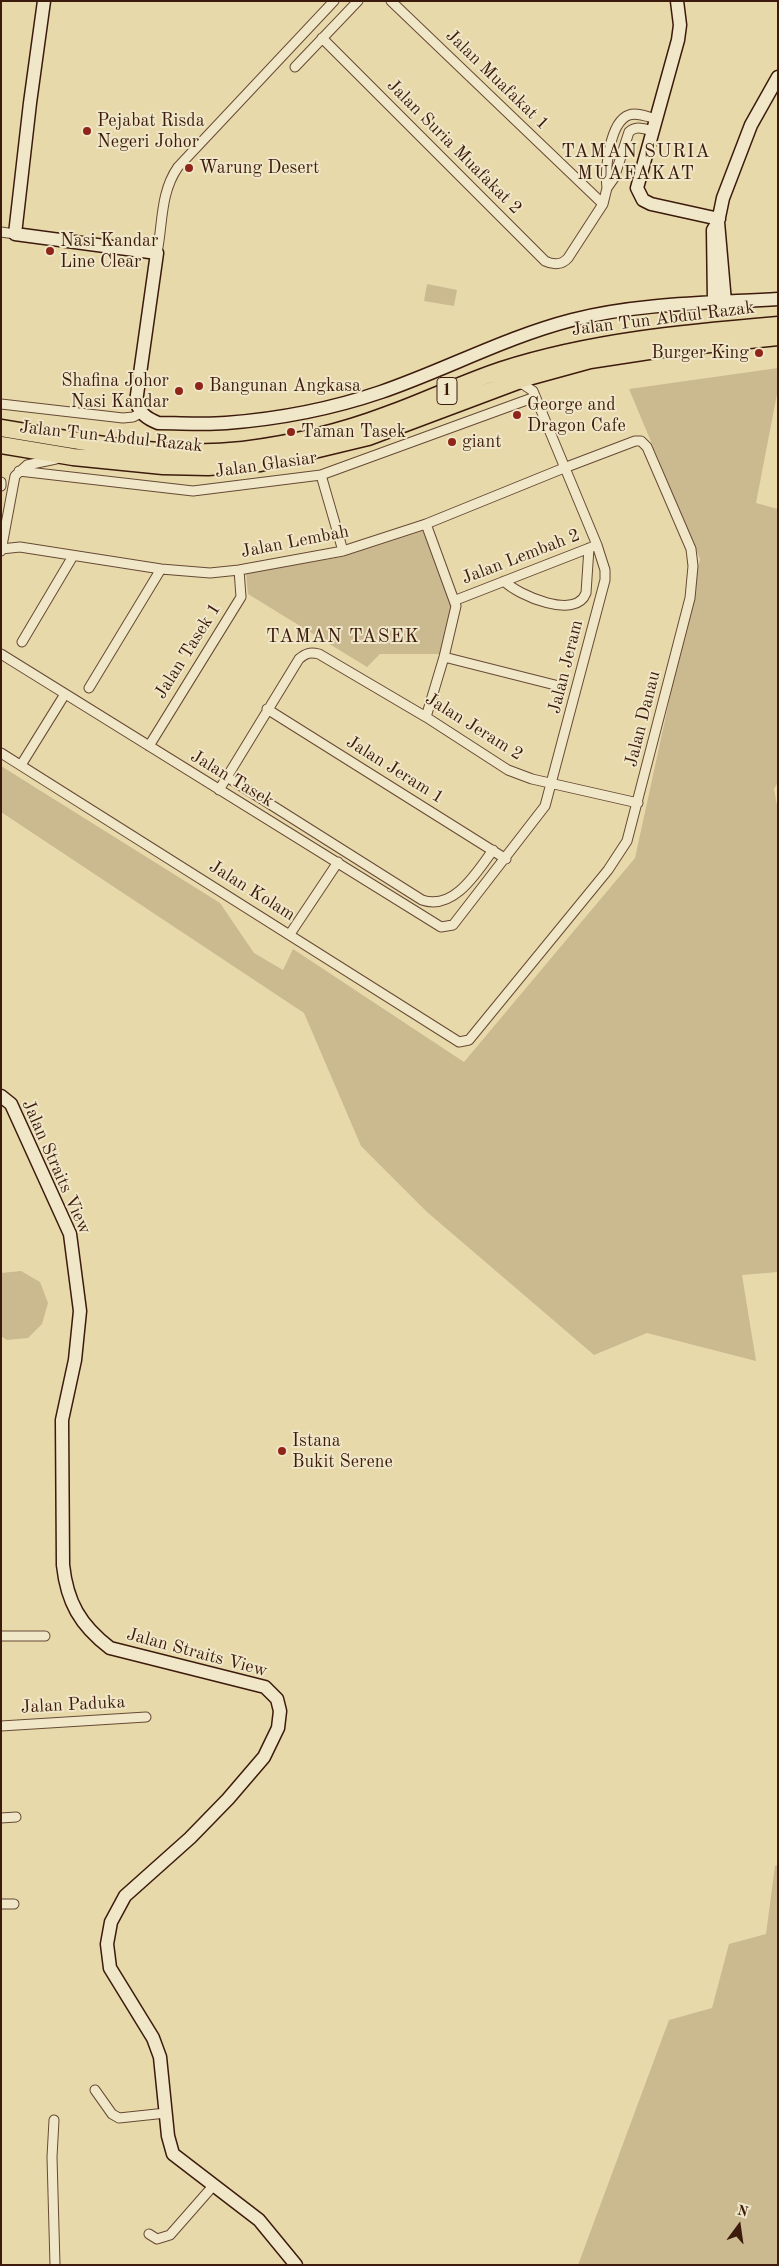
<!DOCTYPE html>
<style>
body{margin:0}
#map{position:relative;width:779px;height:2266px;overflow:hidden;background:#e8d9ab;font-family:"Old Standard TT",serif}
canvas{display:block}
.frame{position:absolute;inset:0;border:2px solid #3c1b0c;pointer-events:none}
.north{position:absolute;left:714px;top:2201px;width:50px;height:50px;-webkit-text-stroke:4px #f0e6c8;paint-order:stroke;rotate:14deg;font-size:14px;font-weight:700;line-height:20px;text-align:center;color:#3c1b0c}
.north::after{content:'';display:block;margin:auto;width:18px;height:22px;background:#3c1b0c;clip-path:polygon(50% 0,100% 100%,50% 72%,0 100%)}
</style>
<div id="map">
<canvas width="779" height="2266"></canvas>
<div class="frame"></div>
<div class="north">N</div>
</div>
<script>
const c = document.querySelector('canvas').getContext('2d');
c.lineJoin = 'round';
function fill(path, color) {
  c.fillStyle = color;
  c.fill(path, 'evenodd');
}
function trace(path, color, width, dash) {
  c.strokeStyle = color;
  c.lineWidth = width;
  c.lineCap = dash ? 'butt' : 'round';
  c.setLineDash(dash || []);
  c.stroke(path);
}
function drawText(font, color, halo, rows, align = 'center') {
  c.font = font + ' "Old Standard TT",serif';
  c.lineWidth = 4;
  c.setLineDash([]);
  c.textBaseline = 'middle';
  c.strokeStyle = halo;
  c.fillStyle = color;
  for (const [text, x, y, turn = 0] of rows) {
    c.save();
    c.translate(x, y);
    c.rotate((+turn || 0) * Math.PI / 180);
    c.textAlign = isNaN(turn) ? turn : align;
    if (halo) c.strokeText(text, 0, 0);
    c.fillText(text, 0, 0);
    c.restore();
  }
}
const green = new Path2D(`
 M427,284L457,290L454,306L424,301Z
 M778,368V389L756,503L778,509V782L774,789L778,811V1272L742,1275L756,1361L647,1333L594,1355L427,1212L361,1146L304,1013L1,812V766L220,903L254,953L283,970L293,949L464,1062L635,858L700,559L629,389Z
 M423,531L453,603L440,654H380L367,667L248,594L246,573L342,557Z
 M21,1271L40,1282L48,1303L42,1324L28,1338L7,1340L1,1336V1273Z
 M778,1865V2265H578L669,2020L712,2008L729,1944L766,1934L775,1866Z`);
const street = new Path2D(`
 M391,1L603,204
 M322,38L545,261C553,265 562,265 568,258L603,204L607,188L614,178L629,132C636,125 644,129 653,131
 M295,67L358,1
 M607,188C605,171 609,122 629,115C637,112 648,117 656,119
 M1,232L15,234
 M157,253C163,223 160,193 178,167L334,1
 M1,404L123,418L133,417L141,413
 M19,471L193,491L321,475L535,397
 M321,475L343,551
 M1,482V486
 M1,549L20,547L161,569L210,573L239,570L343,551L426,524L564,468L635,441H641L647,447L691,549L693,566L690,598L627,841L608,870L469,1040L459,1042L1,753
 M1,551L15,476L27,465L56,459
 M504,581C519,596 576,620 586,593L589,548
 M456,600L597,545
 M22,642L73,556
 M1,654L441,927L453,925L545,806L605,580V570L597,545L533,391L524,385L516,383
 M444,657L559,686
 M89,688L161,569
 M267,709L506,859
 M426,717L444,657L456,606L426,524
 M149,746L241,597L239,570
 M21,765L65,694
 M227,777L422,900C454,911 477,872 493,850
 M219,790L299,659C306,653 310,652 319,654L426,717L508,770L532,779L638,803
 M290,934L338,862
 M1,1636H45
 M1,1726L146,1717
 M1,1818L16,1817
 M1,1904H14
 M95,2090L112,2114L119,2118L166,2113
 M54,2120L52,2157L55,2265
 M149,2234L157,2239L170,2235L213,2186`);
const secondary = new Path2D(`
 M44,1L30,103L15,234L157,253L136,402C141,414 146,418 158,423C181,423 204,425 226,423C279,419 331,409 381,392C445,370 506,337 572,320C637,303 711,303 778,299
 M677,1L680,25L678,40L637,188L643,200L651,204L719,219
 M718,222L725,302
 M714,302L713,230L718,222L723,198L751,125L778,77
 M1,1096L11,1104L70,1234L80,1311L75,1360L62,1420L63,1565C67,1602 80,1625 110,1648L265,1687L277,1699L280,1711L278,1728L264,1757L228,1799L190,1838L125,1896L111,1922L107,1944L110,1968L153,2038L160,2057L168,2136L173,2154L259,2220L296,2265`);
const highway = new Path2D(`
 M1,428C82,441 161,459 243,450C291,444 342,432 387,415C426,401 463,383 502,370C592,341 685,333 778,325
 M1,445L73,457L163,466L208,467L260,463L368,437L528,377L590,360L662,349L778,337`);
const markers = [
 [87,131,5,"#8f2418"],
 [189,168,5,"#8f2418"],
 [50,251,5,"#8f2418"],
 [759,353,5,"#8f2418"],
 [199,386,5,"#8f2418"],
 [179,391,5,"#8f2418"],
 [517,415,5,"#8f2418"],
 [291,432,5,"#8f2418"],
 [452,442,5,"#8f2418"],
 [282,1451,5,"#8f2418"]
];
const shields = [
 [447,391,20]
];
const shieldNames = [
 ["1",447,391]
];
const streetNames = [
 ["Jalan Muafakat 1",497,80,44],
 ["Jalan Suria Muafakat 2",454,147,45],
 ["Jalan Tun Abdul Razak",663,319,-7],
 ["Jalan Tun Abdul Razak",111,437,6],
 ["Jalan Glasiar",266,465,-8],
 ["Jalan Lembah",295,542,-11],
 ["Jalan Lembah 2",521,557,-21],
 ["Jalan Tasek 1",188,651,-58],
 ["Jalan Jeram",566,667,-76],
 ["Jalan Danau",643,719,-76],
 ["Jalan Jeram 2",474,727,32],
 ["Jalan Jeram 1",395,770,32],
 ["Jalan Tasek",232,779,31],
 ["Jalan Kolam",252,891,32],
 ["Jalan Straits View",56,1167,66],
 ["Jalan Straits View",197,1653,15],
 ["Jalan Paduka",73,1705,-3]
];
const poiNames = [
 ["Pejabat Risda",97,121],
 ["Negeri Johor",97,142],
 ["Warung Desert",199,168],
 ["Nasi Kandar",60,241],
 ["Line Clear",60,262],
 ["Burger King",749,353,"right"],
 ["Shafina Johor",169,381,"right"],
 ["Nasi Kandar",169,402,"right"],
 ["Bangunan Angkasa",209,386],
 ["George and",527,405],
 ["Dragon Cafe",527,426],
 ["Taman Tasek",301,432],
 ["giant",462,442],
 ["Istana",292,1441],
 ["Bukit Serene",292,1462]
];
const neighbourhoodNames = [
 ["TAMAN SURIA",636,152],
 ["MUAFAKAT",636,174],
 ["TAMAN TASEK",343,637]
];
fill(green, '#cbb990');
trace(street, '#674a34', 11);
trace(secondary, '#3c1b0c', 15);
trace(highway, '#3c1b0c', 19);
trace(street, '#f0e6c8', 9);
trace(secondary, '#f0e6c8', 12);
trace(highway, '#e8d9ab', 16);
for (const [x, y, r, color] of markers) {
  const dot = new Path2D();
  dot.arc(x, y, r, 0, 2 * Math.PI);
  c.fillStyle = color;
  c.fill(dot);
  trace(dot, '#f0e6c8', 2);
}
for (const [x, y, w] of shields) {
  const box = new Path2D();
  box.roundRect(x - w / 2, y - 13.5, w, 27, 4);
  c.fillStyle = '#f0e6c8';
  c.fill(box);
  trace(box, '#3c1b0c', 1);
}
drawText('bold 16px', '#3c1b0c', null, shieldNames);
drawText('18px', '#3c1b0c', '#f0e6c8', streetNames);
drawText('18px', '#3c1b0c', '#f0e6c8', poiNames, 'left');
c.letterSpacing = '1px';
drawText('19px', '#3c1b0c', '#f0e6c8', neighbourhoodNames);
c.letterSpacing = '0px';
</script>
